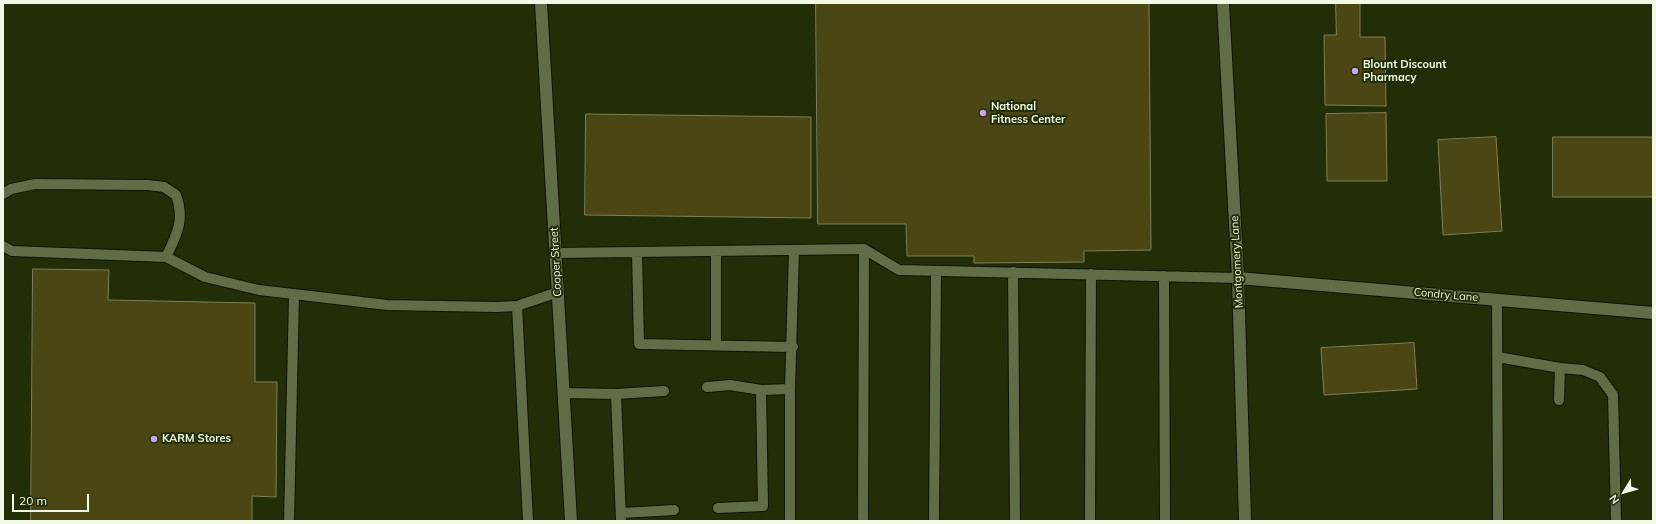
<!DOCTYPE html>
<style>
body{margin:0}
#map{position:relative;width:1656px;height:524px;overflow:hidden;background:#222e08;font-family:Mulish,sans-serif}
canvas{display:block}
.frame{position:absolute;inset:0;border:4px solid #f0f9e3;pointer-events:none}
.north{position:absolute;left:1604px;top:472px;width:40px;height:40px;-webkit-text-stroke:3px #222e08;paint-order:stroke;rotate:233deg;font-size:11px;font-weight:700;line-height:16px;text-align:center;color:#f0f9e3}
.north::after{content:'';display:block;margin:auto;width:14px;height:18px;background:#f0f9e3;clip-path:polygon(50% 0,100% 100%,50% 72%,0 100%)}
.scale{position:absolute;left:12px;top:494px;width:77px;height:18px;box-sizing:border-box;border:2px solid #f0f9e3;border-top:0;padding-left:5px;font-size:12px;line-height:14px;white-space:nowrap;color:#f0f9e3;-webkit-text-stroke:3px #222e08;paint-order:stroke}
</style>
<div id="map">
<canvas width="1656" height="524"></canvas>
<div class="frame"></div>
<div class="north">N</div>
<div class="scale">20 m</div>
</div>
<script>
const c = document.querySelector('canvas').getContext('2d');
c.lineJoin = 'round';
function fill(path, color) {
  c.fillStyle = color;
  c.fill(path, 'evenodd');
}
function trace(path, color, width, dash) {
  c.strokeStyle = color;
  c.lineWidth = width;
  c.lineCap = dash ? 'butt' : 'round';
  c.setLineDash(dash || []);
  c.stroke(path);
}
function drawText(font, color, halo, rows, align = 'center') {
  c.font = font + ' Mulish,sans-serif';
  c.lineWidth = 4;
  c.setLineDash([]);
  c.textBaseline = 'middle';
  c.strokeStyle = halo;
  c.fillStyle = color;
  for (const [text, x, y, turn = 0] of rows) {
    c.save();
    c.translate(x, y);
    c.rotate((+turn || 0) * Math.PI / 180);
    c.textAlign = isNaN(turn) ? turn : align;
    if (halo) c.strokeText(text, 0, 0);
    c.fillText(text, 0, 0);
    c.restore();
  }
}
const building = new Path2D(`
 M816,3H1149L1151,250L1084,251V262L974,263V256H907L906,224H818Z
 M1336,3H1360V37H1385L1386,106L1325,105L1324,35H1336Z
 M1386,113L1387,181H1327L1326,114Z
 M586,114L811,117V218L585,215Z
 M1496,137L1502,231L1443,235L1438,140Z
 M1553,137H1653V197H1553Z
 M33,269L109,270L108,300L255,303V382H277L276,497L252,496V521H31Z
 M1414,343L1417,389L1324,395L1321,348Z`);
const service = new Path2D(`
 M3,194L11,189L35,184L148,185L164,187L176,195C185,220 177,234 166,257
 M3,246L12,251L166,257L205,277L259,290L387,305L496,307L517,306L558,292
 M716,251V345
 M637,252L639,344L793,347
 M556,253L864,249L899,270L1238,278
 M1013,272L1015,521
 M1164,276L1165,521
 M1497,299L1498,521
 M517,306L528,521
 M1498,357L1560,368L1583,370L1600,377L1613,395L1616,521
 M707,387L730,385L761,390L790,389
 M564,393L616,394L621,521
 M616,394L664,391
 M1559,400L1560,368
 M718,508L763,506L761,390
 M622,513L674,510
 M289,521L294,295
 M790,521V389L794,250
 M863,521L864,249
 M934,521L936,271
 M1090,521L1091,274`);
const minor = new Path2D(`
 M541,3L571,521
 M1223,3L1238,278L1245,521
 M1238,278L1653,313`);
const markers = [
 [1355,71,4,"#c8a6ef"],
 [983,113,4,"#c8a6ef"],
 [154,439,4,"#c8a6ef"]
];
const poiNames = [
 ["Blount Discount",1363,65],
 ["Pharmacy",1363,78],
 ["National",991,107],
 ["Fitness Center",991,120],
 ["KARM Stores",162,439]
];
const streetNames = [
 ["Cooper Street",556,262,-93],
 ["Montgomery Lane",1237,262,-93],
 ["Condry Lane",1446,295,5]
];
fill(building, '#4b4715');
trace(building, '#817f54', 1);
trace(service, '#0d1500', 12);
trace(minor, '#0d1500', 14);
trace(service, '#606e47', 10);
trace(minor, '#606e47', 12);
for (const [x, y, r, color] of markers) {
  const dot = new Path2D();
  dot.arc(x, y, r, 0, 2 * Math.PI);
  c.fillStyle = color;
  c.fill(dot);
  trace(dot, '#222e08', 1.5);
}
drawText('bold 11px', '#f0f9e3', '#222e08', poiNames, 'left');
drawText('11px', '#f0f9e3', '#222e08', streetNames);
</script>
